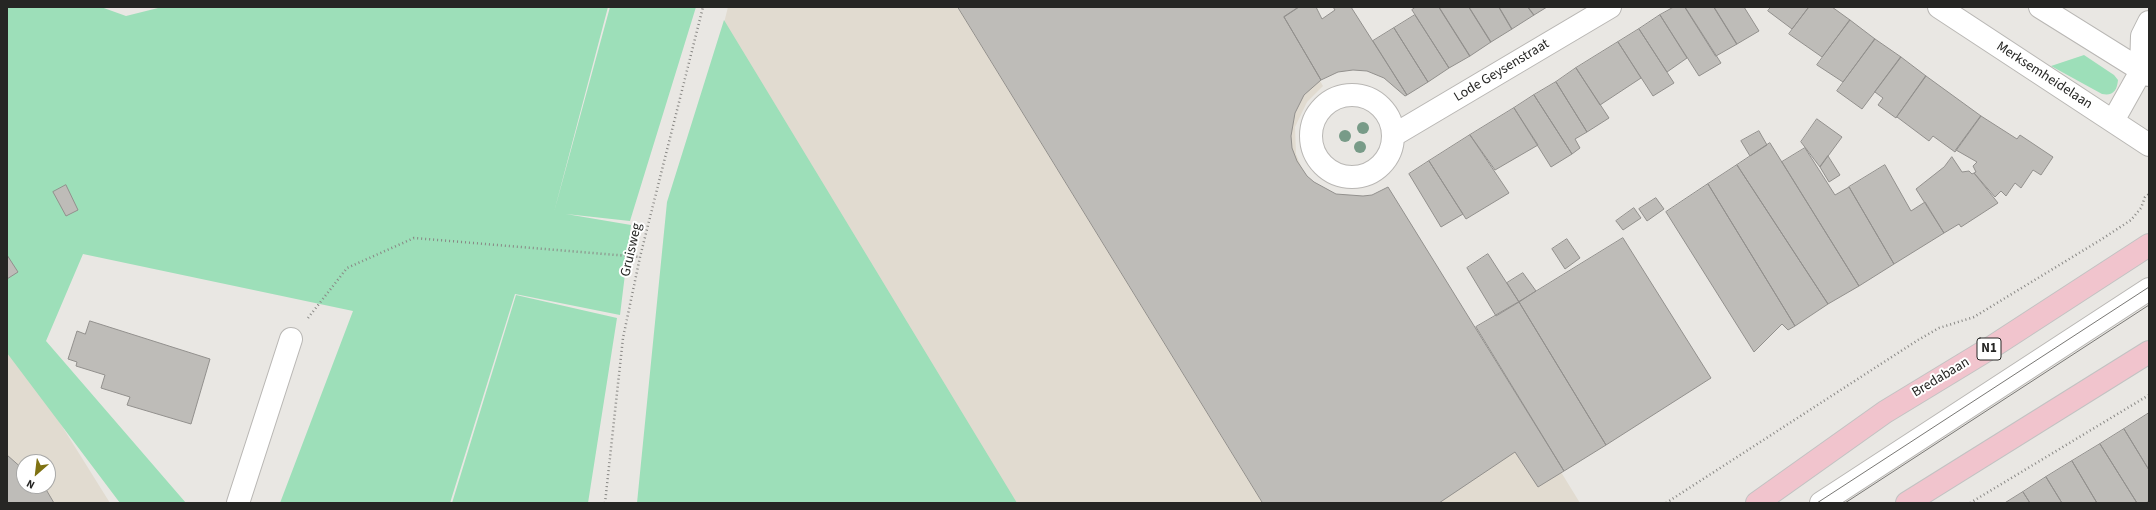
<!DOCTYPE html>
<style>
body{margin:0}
#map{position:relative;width:2156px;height:510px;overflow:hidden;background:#e9e7e3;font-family:"Source Sans 3",sans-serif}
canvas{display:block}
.frame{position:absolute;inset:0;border:8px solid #262624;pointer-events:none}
.north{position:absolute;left:16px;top:454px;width:40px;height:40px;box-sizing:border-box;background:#fff;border:1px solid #a8a8a7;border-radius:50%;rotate:208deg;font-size:11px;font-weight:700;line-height:16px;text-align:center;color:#262624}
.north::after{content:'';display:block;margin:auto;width:14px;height:18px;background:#7f7212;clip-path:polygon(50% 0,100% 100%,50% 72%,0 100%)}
</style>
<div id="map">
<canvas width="2156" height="510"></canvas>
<div class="frame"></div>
<div class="north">N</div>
</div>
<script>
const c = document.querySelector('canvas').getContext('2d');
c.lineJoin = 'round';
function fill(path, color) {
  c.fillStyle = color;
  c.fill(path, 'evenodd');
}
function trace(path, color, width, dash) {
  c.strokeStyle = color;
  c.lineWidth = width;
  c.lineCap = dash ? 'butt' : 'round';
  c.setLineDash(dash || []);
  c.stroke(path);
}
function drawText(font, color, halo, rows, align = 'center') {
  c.font = font + ' "Source Sans 3",sans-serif';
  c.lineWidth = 4;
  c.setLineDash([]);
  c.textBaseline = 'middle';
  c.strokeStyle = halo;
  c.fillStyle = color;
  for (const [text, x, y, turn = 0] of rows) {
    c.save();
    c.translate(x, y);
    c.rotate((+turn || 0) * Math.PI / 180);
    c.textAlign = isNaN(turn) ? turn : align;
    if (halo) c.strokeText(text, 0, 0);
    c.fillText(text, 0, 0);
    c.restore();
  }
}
const built = new Path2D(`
 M728,7H1297L1282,17L1323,86L1307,102L1295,127L1296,154L1304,173L1316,186L1335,198L1391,195L1580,503H1000L718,47Z
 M7,338L110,503H7ZM24,462H48V486H24Z`);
const green = new Path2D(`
 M7,7H101L126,16L162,7H608L554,212L610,7H696L630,221L566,214L631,225L620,315L515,294L450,503H280L353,311L83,254L46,341L186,503H120L7,353Z
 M724,20L1017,503H637L667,202Z
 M2084,55L2114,75L2118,80C2117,91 2113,96 2102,94L2051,66Z
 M516,295L617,318L588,503H452Z`);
const building = new Path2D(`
 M958,7H1299L1284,17L1321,80L1304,95L1295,113L1291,136L1292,148L1297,161L1307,176L1314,182L1336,194L1363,196L1372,195L1388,187L1564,471L1538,487L1515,452L1439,503H1263Z
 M1299,7H1316L1322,19L1335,10L1333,7H1351L1407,95L1405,96L1384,78L1367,71L1353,70L1338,72L1321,80L1284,17Z
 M1416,7H1439L1470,56L1449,68L1412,10Z
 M1439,7H1469L1491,42L1470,56Z
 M1469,7H1499L1512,29L1491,42Z
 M1499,7H1528L1534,15L1512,29Z
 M1528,7H1547L1534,15Z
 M1674,7H1685L1721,63L1699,76L1660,15Z
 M1685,7H1714L1737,44L1716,56Z
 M1714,7H1744L1759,31L1737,44Z
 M1771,7H1809L1792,29L1768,11Z
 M1809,7H1832L1850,20L1822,57L1789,34Z
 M1415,15L1449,68L1428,82L1394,28Z
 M1660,15L1687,58L1667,72L1639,29Z
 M1850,20L1875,39L1843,82L1817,65Z
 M1394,28L1428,82L1407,95L1373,41Z
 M1639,29L1674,83L1653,96L1618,42Z
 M1875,39L1901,57L1862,109L1837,91Z
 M1618,42L1641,78L1600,105L1576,68Z
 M1901,57L1926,76L1896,118L1878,105L1883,98L1875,92Z
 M1576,68L1609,118L1587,132L1556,82Z
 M1926,76L1981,116L1955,152L1933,136L1929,141L1897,117Z
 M1556,82L1587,132L1575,139L1580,148L1572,154L1534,95Z
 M1534,95L1572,154L1551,167L1514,108Z
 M1514,108L1538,145L1495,170L1470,135Z
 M1981,116L2017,139L2020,135L2053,157L2041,175L2033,170L2021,188L2015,183L2006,196L2001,191L1995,197L1974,173L1976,172L1973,166L1977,162L1956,150Z
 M1817,119L1842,137L1820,167L1801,142Z
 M1759,131L1767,145L1750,156L1741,141Z
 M1470,135L1509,193L1466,219L1429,161Z
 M1770,143L1859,286L1828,304L1737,165Z
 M1805,148L1835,195L1849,187L1894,264L1859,286L1782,162Z
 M1828,156L1840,175L1829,182L1820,167Z
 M1952,157L1962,172L1969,171L1972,174L1974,173L1998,203L1961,227L1959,224L1944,233L1916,189L1944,167Z
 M1429,161L1463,214L1441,227L1409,174Z
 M1737,165L1828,304L1795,326L1708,184Z
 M1885,165L1911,211L1925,202L1944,233L1894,264L1849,187Z
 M1708,184L1795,326L1788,330L1782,324L1754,352L1666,212Z
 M66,185L78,210L66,216L53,192Z
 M1656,198L1664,209L1647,221L1639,209Z
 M1634,208L1641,218L1623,230L1616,221Z
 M1623,238L1711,378L1606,445L1519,302Z
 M1567,239L1580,258L1565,269L1552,249Z
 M1488,254L1519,302L1496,316L1467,268Z
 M7,255L18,272L7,279Z
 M1523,273L1536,291L1519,302L1507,283Z
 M1519,302L1606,445L1564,471L1476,327Z
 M90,321L210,359L191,424L127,405L130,397L101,388L105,375L76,366L77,362L68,359L77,331L85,334Z
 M2149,413V470L2124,429Z
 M2124,429L2149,470V501L2146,503H2137L2100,444Z
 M2100,444L2137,503H2097L2072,461Z
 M7,455L24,470V486H44L54,503H7Z
 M2072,461L2097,503H2062L2046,477Z
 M2046,477L2062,503H2030L2023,492Z
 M2023,492L2030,503H2005Z`);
const path = new Path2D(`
 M308,318L347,268L414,238L640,257
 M605,503L623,338L640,257L703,7
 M1666,503L1918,340L1939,328L1974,317L2102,239L2131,220L2141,208L2145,197L2149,194
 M1970,503L2149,395`);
const minor = new Path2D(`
 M1939,7L2149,145
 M2040,7L2149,75
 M1311 136a41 41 0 1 1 82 0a41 41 0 1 1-82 0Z
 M2113,121L2141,71L2142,36L2149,22
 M1394,135L1610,7
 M238,503L291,339
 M1821,503L2149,289`);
const major = new Path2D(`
 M1757,503L1885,412L1992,347L2149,245
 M1907,503L2149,352`);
const tram = new Path2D(`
 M1817,503L2149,287
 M1845,503L2149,305`);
const trees = [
 [1363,128],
 [1345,136],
 [1360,147]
];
const shields = [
 [1989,349,24]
];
const shieldNames = [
 ["N1",1989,349]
];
const streetNames = [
 ["Lode Geysenstraat",1502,71,-31],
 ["Merksemheidelaan",2044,76,33],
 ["Gruisweg",632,250,-77],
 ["Bredabaan",1941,378,-31]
];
fill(built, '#e1dbd0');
fill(green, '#9ddfb9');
fill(building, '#bebcb8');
trace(building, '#92908d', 1);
trace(minor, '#b9b7b4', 24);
trace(major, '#c2c2c2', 24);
trace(path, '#888784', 2.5, [1, 3]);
trace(minor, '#fff', 22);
trace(major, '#f1c4cd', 22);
trace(tram, '#797875', 1);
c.fillStyle = '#789b88';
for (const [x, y] of trees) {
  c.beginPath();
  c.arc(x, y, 6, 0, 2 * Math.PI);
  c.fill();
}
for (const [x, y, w] of shields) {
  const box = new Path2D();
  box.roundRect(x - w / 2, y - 11, w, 22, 3);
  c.fillStyle = '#fff';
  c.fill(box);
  trace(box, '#262624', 1);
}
drawText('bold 13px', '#262624', null, shieldNames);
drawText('14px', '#262624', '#fff', streetNames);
</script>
